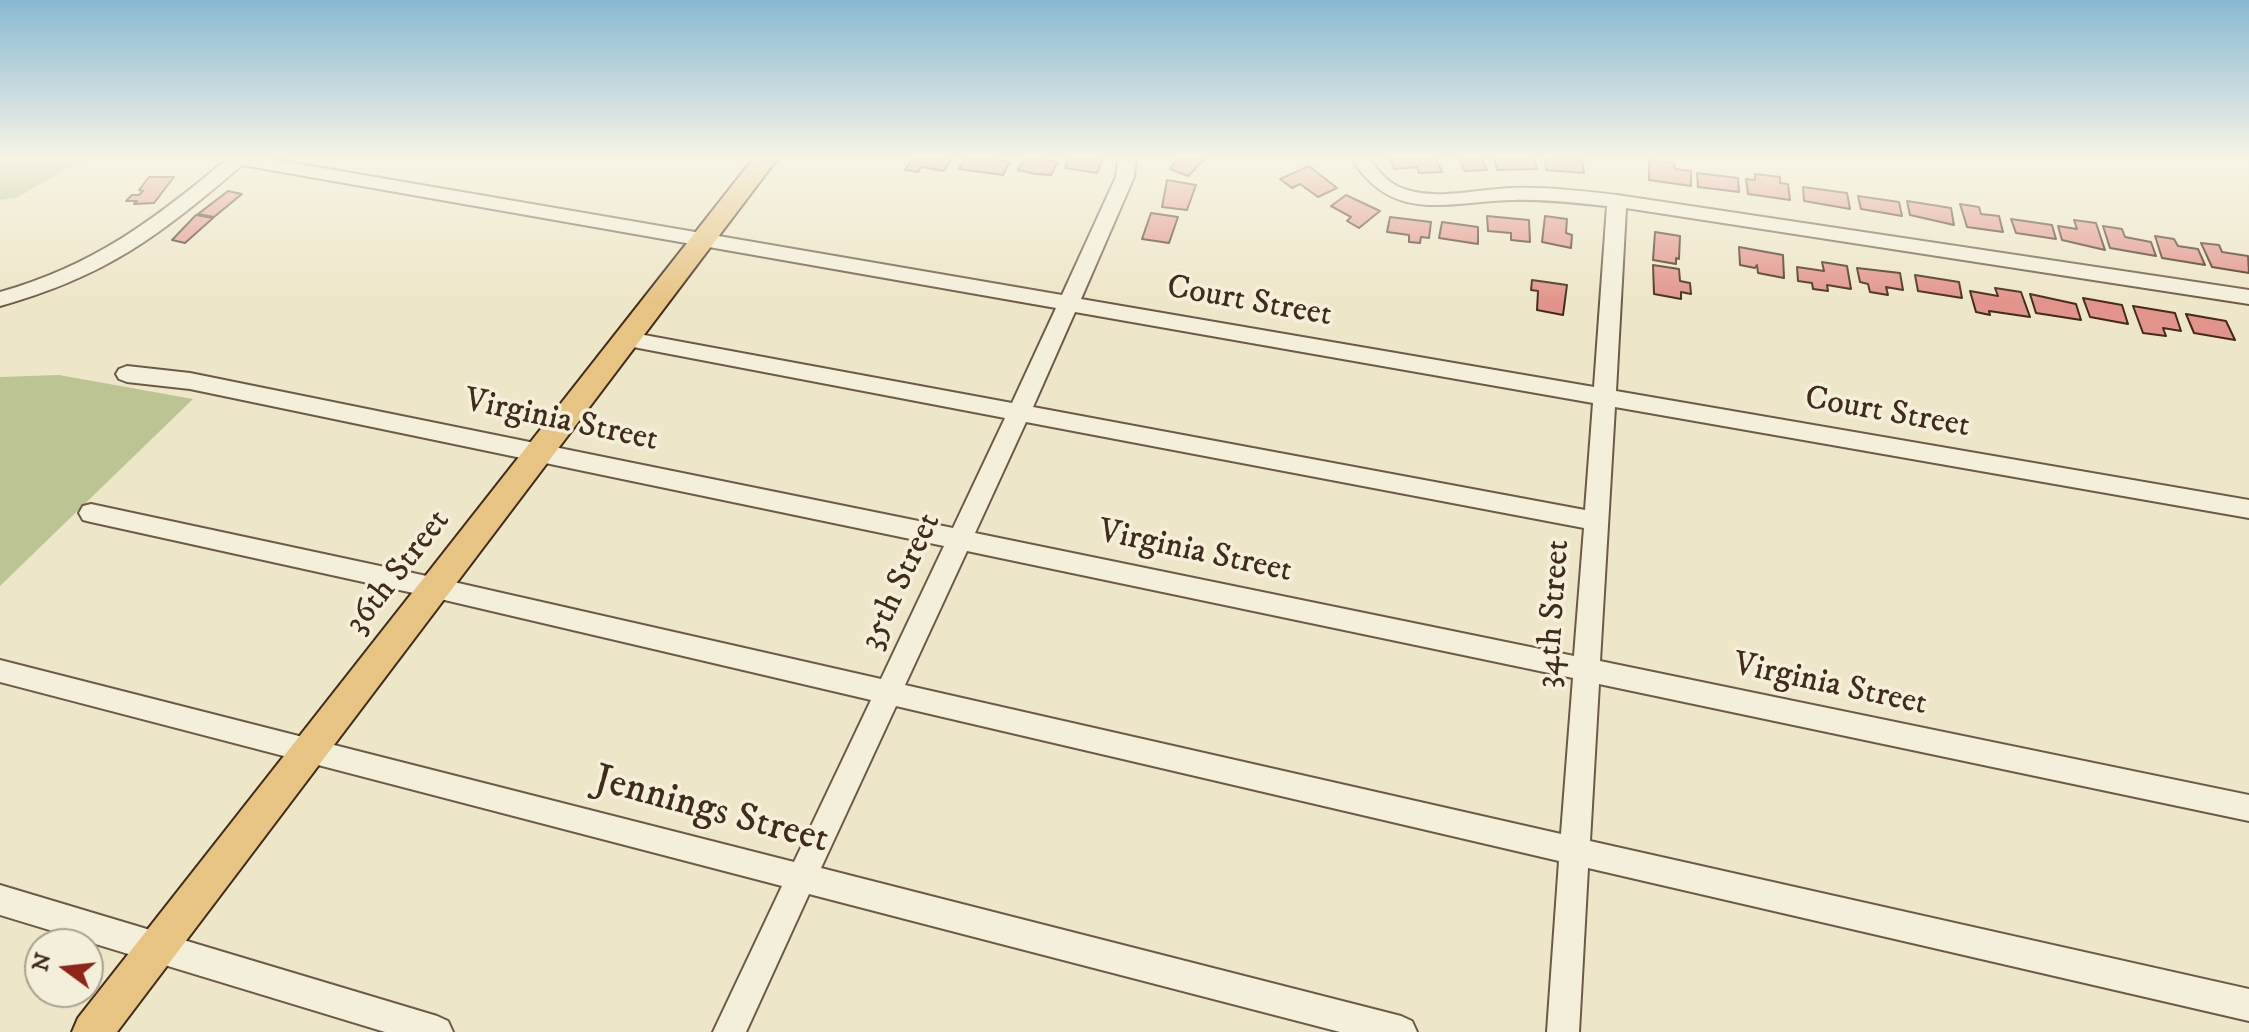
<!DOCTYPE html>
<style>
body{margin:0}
#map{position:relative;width:2249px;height:1032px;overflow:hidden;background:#eee6c8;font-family:"IM FELL DW Pica",serif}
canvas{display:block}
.north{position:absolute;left:24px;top:928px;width:80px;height:80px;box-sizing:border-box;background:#f4efdb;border:2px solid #aca18f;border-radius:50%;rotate:285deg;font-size:22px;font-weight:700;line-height:32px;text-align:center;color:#412c1c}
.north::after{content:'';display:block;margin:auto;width:28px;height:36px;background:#8f2418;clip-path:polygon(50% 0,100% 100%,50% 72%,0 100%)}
</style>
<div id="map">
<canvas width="2249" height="1032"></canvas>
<div class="north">N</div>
</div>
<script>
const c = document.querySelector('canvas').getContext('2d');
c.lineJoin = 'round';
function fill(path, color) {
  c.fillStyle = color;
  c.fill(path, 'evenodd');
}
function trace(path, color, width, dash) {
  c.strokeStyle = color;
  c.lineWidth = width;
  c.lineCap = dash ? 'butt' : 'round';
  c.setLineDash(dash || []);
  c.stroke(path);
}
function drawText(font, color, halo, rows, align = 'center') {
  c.font = font + ' "IM FELL DW Pica",serif';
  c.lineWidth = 7;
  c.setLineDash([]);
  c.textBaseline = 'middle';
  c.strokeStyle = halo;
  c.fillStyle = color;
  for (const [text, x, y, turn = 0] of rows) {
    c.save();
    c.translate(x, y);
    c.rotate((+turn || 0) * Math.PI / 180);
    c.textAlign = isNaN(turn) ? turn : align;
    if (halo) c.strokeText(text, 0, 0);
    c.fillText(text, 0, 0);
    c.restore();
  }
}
const green = new Path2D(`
 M0,159H84L16,198L0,200Z
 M59,375L193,399L0,586V377Z`);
const building = new Path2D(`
 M912,159H942L951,160L944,171L921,167L918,172L905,170Z
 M965,159H992L1010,162L1003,175L959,169Z
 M1025,159H1040L1058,162L1051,175L1036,174L1018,170Z
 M1069,159H1096L1102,160L1097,173L1065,168Z
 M1176,159H1205L1188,176L1170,169Z
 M1390,159H1436L1442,172L1419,173L1417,167L1394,169Z
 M1459,159H1482L1487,170L1465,171Z
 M1494,159H1534L1537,169L1497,170Z
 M1545,159L1582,160L1584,173L1546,170Z
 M1649,159L1674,163L1675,169L1691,171V186L1649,180Z
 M1309,166L1337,188L1318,197L1300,184L1292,188L1280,179Z
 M1697,173L1738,178L1739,192L1698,187Z
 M1755,174L1780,177V183L1788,184L1790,200L1748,194L1746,179L1755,180Z
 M149,177H174L154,203L134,204L137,201H126L132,195H139L143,191L139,190Z
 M1167,180L1196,185L1187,210L1162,207Z
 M1803,187L1847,193L1850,209L1804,201Z
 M228,191L242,194L214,217L198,214Z
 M1346,195L1380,211L1359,228L1347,221L1351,217L1331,206Z
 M1858,196L1899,202L1902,216L1861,209Z
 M1907,201L1951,208L1954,225L1910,215Z
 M1960,204L1979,207L1981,214L1999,216L2003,232L1967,227Z
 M1151,213L1178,217L1169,243L1142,239Z
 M196,215L213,218L185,243L172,240Z
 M1487,216L1529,220L1530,242L1511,240V233L1488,231Z
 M1545,216L1567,219L1566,233L1572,235L1571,248L1542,242Z
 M1390,217L1431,222L1429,238L1421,237L1420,243L1409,242V235L1387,232Z
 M2011,219L2052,225L2056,239L2016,233Z
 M2074,220L2096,223L2105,250L2062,240L2058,226L2077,229Z
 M1442,222L1478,227V244L1439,238Z
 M2103,226L2122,229L2125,237L2151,242L2156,256L2110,248Z
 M1655,232L1680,236L1679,259L1676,258V264L1653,260Z
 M2155,236L2174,239L2178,246L2198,249L2205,265L2162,258Z
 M2201,243L2219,245L2222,252L2248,256L2249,273L2212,267Z
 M1739,247L1783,255L1784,278L1758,273L1757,265L1755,268L1740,265Z
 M1822,262L1847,266L1851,289L1827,285L1828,291L1813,289L1812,283L1798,281L1797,267L1824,271Z
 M1653,265L1679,269L1680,281L1690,283L1691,294L1681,292V299L1654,294Z
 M1857,268L1900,273L1903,290L1886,287L1888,295L1870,292L1868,284L1860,282Z
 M1915,275L1959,282L1962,298L1918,291Z
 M1532,280L1567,285L1563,315L1537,310L1538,291L1531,290Z
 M1995,288L2021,292L2030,317L1989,311L1990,315L1976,312L1970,291L1998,296Z
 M2030,294L2076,304L2081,320L2036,313Z
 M2083,298L2122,305L2128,324L2090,317Z
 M2133,306L2175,313L2181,331L2163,328L2166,336L2143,333Z
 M2186,314L2226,321L2235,340L2194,333Z`);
const minor = new Path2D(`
 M227,159H270L1062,295L1116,177L1118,159H1136L1134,177L1081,299L1594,387L1607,206C1576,203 1545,199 1514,200C1449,201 1393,225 1352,159H1370C1380,174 1390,185 1407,190C1440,200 1478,189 1512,188C1547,187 1582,191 1617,195L2249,290V304L1626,208L1616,391L2249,500V518L1615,407L1600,661L2249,795V821L1599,684L1590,841L2249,989V1021L1588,868L1579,1032H1547L1559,861L896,706L821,868L1401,1016L1412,1021L1417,1032H1340L809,894L746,1032H713L782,886L0,682V660L794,862L871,700L436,598L91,522L83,520L79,513L83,506L91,504L436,578L881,679L944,546L190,389L127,382L119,379L116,374L119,369L127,366L190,373L953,528L1005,418L628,346L620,344L617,339L620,334L628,332L1012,403L1056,308L242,165C159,236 107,276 0,306V292C93,266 154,220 227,159ZM1075,312L1593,403L1585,510L1033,407ZM1026,422L1584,528L1574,656L975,533ZM967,551L1573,678L1561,834L905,685Z
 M0,885L437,1016L448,1021L453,1032H385L0,915Z`);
const major = new Path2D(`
 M753,159H777L117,1032H72L78,1018Z`);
const streetNames = [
 ["Court Street",1249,303,10],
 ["Court Street",1887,414,10],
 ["Virginia Street",561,422,12],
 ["Virginia Street",1195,553,12],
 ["36th Street",399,573,-52],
 ["35th Street",902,582,-65],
 ["34th Street",1555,614,-86],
 ["Virginia Street",1830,686,12]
];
const nearStreetnames = [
 ["Jennings Street",711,812,15]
];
fill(green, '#bdc493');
fill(building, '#e2938b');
trace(building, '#412c1c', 2);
trace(minor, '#6c5a47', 4);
trace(major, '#412c1c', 4);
fill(minor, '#f4efdb');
fill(major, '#e7c384');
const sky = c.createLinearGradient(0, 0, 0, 303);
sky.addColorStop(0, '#89b9d2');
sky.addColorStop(0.52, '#f7f4e6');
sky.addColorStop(1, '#f7f4e600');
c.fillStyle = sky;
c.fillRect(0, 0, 2249, 303);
drawText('34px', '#412c1c', '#f4efdb', streetNames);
drawText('40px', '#412c1c', '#f4efdb', nearStreetnames);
</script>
